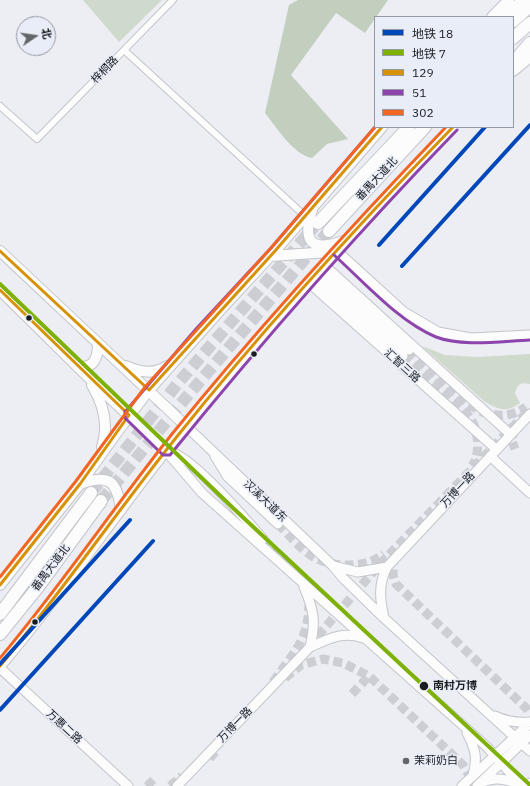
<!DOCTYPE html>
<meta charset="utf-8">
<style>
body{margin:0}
#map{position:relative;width:530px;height:786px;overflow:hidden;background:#eceef4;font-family:"IBM Plex Sans","Noto Sans SC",sans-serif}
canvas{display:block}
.legend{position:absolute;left:374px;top:16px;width:140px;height:112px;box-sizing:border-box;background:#e8edf7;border:1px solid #9599a1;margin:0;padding:5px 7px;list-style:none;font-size:12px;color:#191b1f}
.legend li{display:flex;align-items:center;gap:8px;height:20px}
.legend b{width:20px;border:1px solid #9599a1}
.north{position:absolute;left:16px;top:16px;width:40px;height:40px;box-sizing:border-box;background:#e8edf7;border:1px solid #9599a1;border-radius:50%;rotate:77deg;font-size:11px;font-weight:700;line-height:16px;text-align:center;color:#191b1f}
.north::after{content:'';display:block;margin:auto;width:14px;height:18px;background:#63656a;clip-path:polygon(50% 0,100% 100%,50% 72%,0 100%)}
</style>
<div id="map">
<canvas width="530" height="786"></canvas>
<ul class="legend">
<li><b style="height:5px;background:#0047ba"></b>地铁 18</li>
<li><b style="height:5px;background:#7eb106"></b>地铁 7</li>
<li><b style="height:5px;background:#d69105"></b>129</li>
<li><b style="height:5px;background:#8e44ad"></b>51</li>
<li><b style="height:5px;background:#f26522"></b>302</li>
</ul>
<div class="north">北</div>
</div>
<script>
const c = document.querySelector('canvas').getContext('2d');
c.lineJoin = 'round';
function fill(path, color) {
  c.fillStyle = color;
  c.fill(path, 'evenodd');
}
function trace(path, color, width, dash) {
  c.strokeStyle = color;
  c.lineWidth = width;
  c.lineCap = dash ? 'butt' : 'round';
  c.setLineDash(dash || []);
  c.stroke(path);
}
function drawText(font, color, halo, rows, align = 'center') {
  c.font = font + ' "IBM Plex Sans","Noto Sans SC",sans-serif';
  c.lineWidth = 3;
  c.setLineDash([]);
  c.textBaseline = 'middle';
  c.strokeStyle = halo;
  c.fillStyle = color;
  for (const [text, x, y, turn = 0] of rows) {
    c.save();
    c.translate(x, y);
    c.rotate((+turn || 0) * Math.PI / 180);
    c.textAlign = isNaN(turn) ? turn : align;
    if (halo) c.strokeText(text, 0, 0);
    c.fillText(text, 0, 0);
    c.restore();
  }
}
const green = new Path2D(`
 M83,0H162L119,42Z
 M422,346L445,355L477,357L530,354V384C520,382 518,384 515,393L520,403C505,413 501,410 485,402Z`);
const forest = new Path2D(`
 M298,0H388L365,33L336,13L291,75L348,139L327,144L312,158C294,155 276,127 265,113L289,5Z`);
const secondaryTunnel = new Path2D(`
 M409,350C424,364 468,408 485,413C500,417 513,416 526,407
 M403,356C421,372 461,401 472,421C479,433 480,455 472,466
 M513,429L512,441L515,449
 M278,524C289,535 302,551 315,558C335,568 368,568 384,554
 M263,539L290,566
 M393,556V575L396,584L526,708L530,714
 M309,646L381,563L530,409
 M285,678L301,665L323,659L343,663L369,676L463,765L475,786
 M273,682C292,654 308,642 309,605
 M352,694L369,676
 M211,754L216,758
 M147,780L153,786
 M170,786L182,776`);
const highwayTunnel = new Path2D(`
 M91,493L178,383L314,227
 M101,501L189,394L329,231`);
const street = new Path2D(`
 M124,50L305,216
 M0,106L37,139L173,0`);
const secondary = new Path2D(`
 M337,251L404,312L438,332L471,338L530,335
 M324,265L510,434
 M319,271L409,350
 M308,282L496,449
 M318,282L403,356
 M186,426L333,566L343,578L384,618L530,751
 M166,451L202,493L486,746L522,786
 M166,451C187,450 247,521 263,539
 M215,456L227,476L278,524
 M490,456L530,493
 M333,566L358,572L387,567
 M304,587C314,610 316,622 310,647
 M384,618C380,600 378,584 387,567L530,414
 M0,668L128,786
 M495,716C507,722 517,723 530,722
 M467,733C475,748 478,758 473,775
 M483,782C495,776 507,780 519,784
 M177,786L310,647C329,639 342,631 363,638
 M462,786L530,723
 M477,786L530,735
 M529,786L530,783`);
const primary = new Path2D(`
 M492,17L509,0
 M513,71L530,57
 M312,210C301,245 314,252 346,240
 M0,251L186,426
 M271,256L329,252
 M0,290L87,376L166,451
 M126,366C140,372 154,375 167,366
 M80,367C95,368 98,356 98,343
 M92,385C104,405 109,425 102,447
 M80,484C109,474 117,480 121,510
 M0,585L80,484L115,435L149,390L223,307L275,251L382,127
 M0,666C55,602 102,533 153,467C211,392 274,321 337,251C376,210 413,168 453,127`);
const highway = new Path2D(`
 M504,17L525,0
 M513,21L530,6
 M513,38L530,23
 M513,63L530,43
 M318,223L409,127
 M329,231L425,127
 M0,614L91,493
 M0,634L38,587L101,501`);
const bus1 = new Path2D(`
 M0,251L149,390L275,251L382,127
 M0,290L129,415L80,484L0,585
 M0,666C61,593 115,514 175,439C262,330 356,227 453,127`);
const bus2 = new Path2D(`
 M375,127L271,248L196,329L125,412V418L163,455H170C261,343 356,234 457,130
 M334,255C363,281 399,322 436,337C462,347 502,341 530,340`);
const bus3 = new Path2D(`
 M0,577L76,481L145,387L271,248L375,127
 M0,658C61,586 113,508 172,434C258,328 351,226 446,127`);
const metro1 = new Path2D(`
 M379,245L485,127
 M402,266L530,125
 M0,664L130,520
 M0,710L153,541`);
const metro2 = new Path2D(`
 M0,284L233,508L530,785`);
const markers = [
 [29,318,3.5,"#191b1f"],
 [254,354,3.5,"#191b1f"],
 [35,622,3.5,"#191b1f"],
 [424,686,5,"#191b1f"],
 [406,761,4,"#63656a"]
];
const streetNames = [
 ["梓桐路",105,70,-46],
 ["番禺大道北",377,179,-47],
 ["汇智三路",402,366,42],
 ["万博一路",458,490,-47],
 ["汉溪大道东",265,501,44],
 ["番禺大道北",51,568,-53],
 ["万博一路",235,725,-46],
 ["万惠二路",64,727,43]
];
const stopNames = [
 ["南村万博",433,686]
];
const poiNames = [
 ["茉莉奶白",414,761]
];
fill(green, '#cfdacc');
fill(forest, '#c2cfbe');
trace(secondaryTunnel, '#ccced4', 9, [9, 4.5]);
trace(highwayTunnel, '#ccced4', 12, [12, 6]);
trace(street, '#c3c5c9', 8);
trace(secondary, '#c3c5c9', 11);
trace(primary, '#c3c5c9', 12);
trace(highway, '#c3c5c9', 14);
trace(street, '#fcfcfd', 6);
trace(secondary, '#fcfcfd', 9);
trace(primary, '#fcfcfd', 10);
trace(highway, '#fcfcfd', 12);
trace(bus1, '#d69105', 3);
trace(bus2, '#8e44ad', 3);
trace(bus3, '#f26522', 3);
trace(metro1, '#0047ba', 4);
trace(metro2, '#7eb106', 4);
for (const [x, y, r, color] of markers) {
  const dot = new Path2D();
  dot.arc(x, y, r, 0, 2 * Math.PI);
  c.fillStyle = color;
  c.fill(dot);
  trace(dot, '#e8edf7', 1.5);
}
drawText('11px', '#191b1f', '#e8edf7', streetNames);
drawText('bold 11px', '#191b1f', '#e8edf7', stopNames, 'left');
drawText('11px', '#191b1f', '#e8edf7', poiNames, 'left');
</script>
